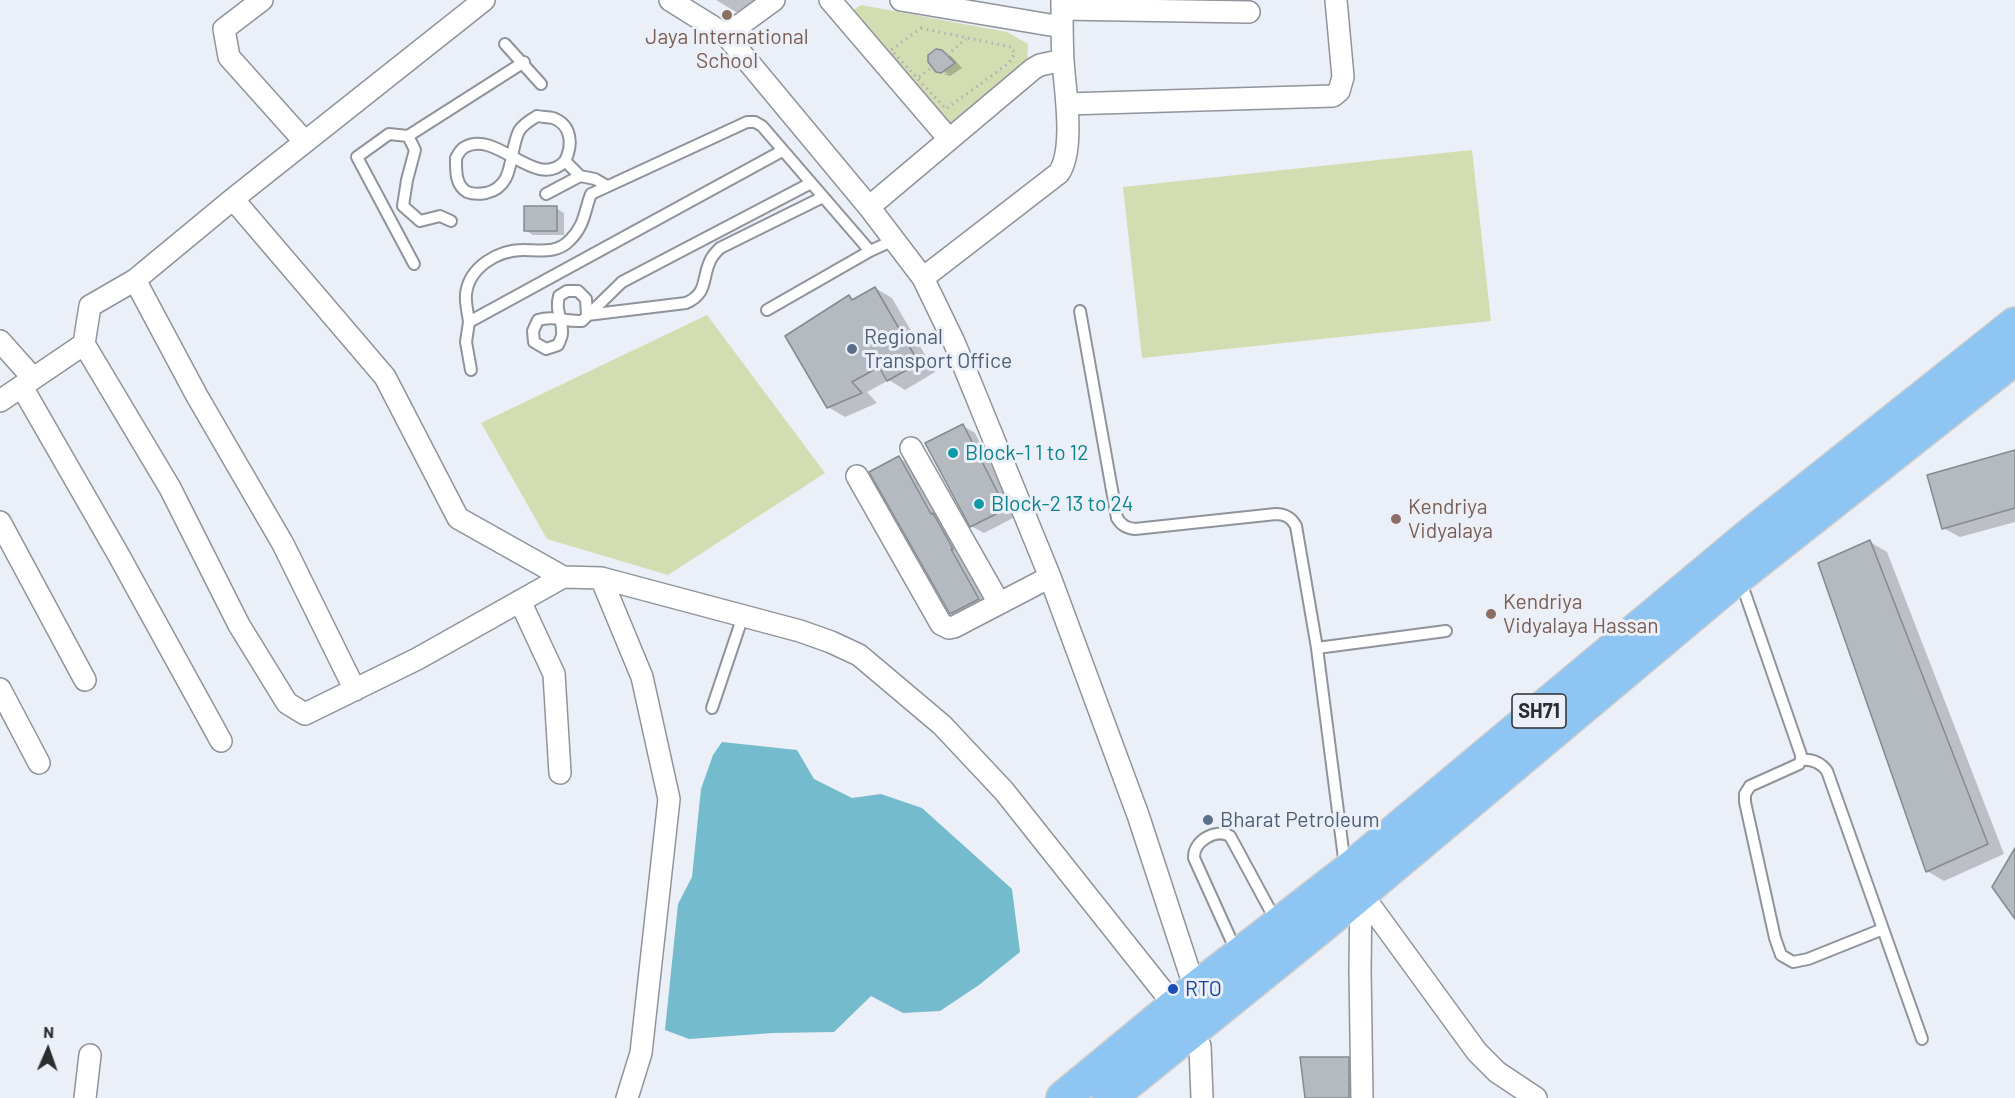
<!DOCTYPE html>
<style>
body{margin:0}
#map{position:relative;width:2015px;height:1098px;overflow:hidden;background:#ebeff7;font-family:Barlow,sans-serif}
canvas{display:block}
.north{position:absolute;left:18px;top:1020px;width:60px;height:60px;-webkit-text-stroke:4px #ebeff7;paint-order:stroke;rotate:2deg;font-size:16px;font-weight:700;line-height:24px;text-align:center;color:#2c2d30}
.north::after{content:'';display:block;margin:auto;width:21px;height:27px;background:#2c2d30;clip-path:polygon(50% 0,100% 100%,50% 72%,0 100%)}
</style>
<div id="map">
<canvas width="2015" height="1098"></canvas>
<div class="north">N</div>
</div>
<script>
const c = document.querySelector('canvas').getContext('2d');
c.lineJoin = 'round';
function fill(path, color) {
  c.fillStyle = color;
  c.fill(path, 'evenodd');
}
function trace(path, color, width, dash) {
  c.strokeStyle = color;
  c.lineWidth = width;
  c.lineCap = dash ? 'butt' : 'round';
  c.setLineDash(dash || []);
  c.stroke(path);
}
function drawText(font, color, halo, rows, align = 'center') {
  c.font = font + ' Barlow,sans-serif';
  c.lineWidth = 6;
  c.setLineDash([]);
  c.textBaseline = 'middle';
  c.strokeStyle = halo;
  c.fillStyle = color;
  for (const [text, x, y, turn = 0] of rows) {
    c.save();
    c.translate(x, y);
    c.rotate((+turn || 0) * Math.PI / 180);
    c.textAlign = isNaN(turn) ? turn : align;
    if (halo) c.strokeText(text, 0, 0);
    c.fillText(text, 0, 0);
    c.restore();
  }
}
const green = new Path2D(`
 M861,5L1007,32L1028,44L1027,66L949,127L850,12Z
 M1472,150L1491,321L1142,358L1123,187Z
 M707,315L825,473L668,575L547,539L481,423Z`);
const water = new Path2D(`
 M722,742L797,750L814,779L852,798L881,794L922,808L1012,889L1020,952L979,985L940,1011L903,1013L871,996L834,1032L773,1033L689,1039L665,1030L678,904L692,877L701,789L713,755Z`);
const shadow = new Path2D(`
 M716,0H760L742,12H736Z
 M942,51L951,56L962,68L950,76L943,74H949L940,71Z
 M556,208L564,213V235H533L525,230Z
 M875,288L892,298L935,372L905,390L889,380L867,392L877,403L845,417L828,407L849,297L855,300Z
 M963,426L975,433L1017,516L984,533L971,526Z
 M2015,452V522L1960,537L1943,528Z
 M899,458L911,465L991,607L964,621L951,613Z
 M1870,542L1887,552L2004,854L1944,881L1927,871Z
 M1348,1059L1356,1064L1357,1098H1306Z`);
const building = new Path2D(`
 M936,49L942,50L955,63L941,73L936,72L928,62V55Z
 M524,206H557V231H524Z
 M875,287L919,363L887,381L879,367L852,382L862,393L827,408L785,336L849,295L852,300Z
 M963,424L1006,509L970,527L925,443Z
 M2015,450V508L1942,529L1927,475Z
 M899,456L931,514L933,513L947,538L953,549H951L979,599L950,614L869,472Z
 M1870,540L1988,844L1926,872L1818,563Z
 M2015,848V919L1992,887Z
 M1300,1057H1349V1098H1305Z`);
const path = new Path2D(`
 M921,28L1011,47L1015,53L1009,63L946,109L891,50Z
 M947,55L966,39
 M919,77L932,67`);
const service = new Path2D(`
 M505,44L541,84
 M408,136L415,150L407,180L403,206L420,221L440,216L451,221
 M782,151L469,322C468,313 465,303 466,294C469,267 498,250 523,250C540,250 557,254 570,240C585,225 584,212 591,194L747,122H755L762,126L870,251
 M565,161C573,145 572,125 553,118C548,117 542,117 537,116C531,120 523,124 519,131C508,153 516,186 486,193C480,194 472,194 467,192C455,185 456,170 456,158C458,154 461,149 465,147C497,129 536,192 565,161
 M565,161L580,176L595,179L607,186
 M811,183L622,282L582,321C564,322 554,315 538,320L533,331L534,342L546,349L558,345C560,341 563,335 562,331C562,317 555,311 559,296L567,291H578L586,299L587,315L686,303C709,293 701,278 711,259C713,255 717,251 720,248L823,197
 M546,194L580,176
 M414,264L357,157L389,134L408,136L524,62
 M767,310L870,251L894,240
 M1080,311L1117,518C1122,526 1127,528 1135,529L1276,514C1285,514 1291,517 1296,526L1317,648L1345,866
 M469,322L466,342L471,370
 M1740,579L1801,755V760L1799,764L1750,786L1745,794V802L1775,938L1781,955L1793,962L1808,959L1883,929
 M1317,648L1446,631
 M712,708L743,616
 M1801,760C1812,759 1820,762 1827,771L1922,1039
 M1237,953L1194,858C1193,841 1216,828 1230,836L1276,921`);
const minor = new Path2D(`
 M262,0L224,29L229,57L305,142
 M670,0L726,35L869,207L923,278L954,342L1050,577L1138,815L1195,989
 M830,0L949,139
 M901,0L1062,27
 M1062,9L1249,12
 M726,35L774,0
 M1067,104L1333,96L1339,91L1343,77L1336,0
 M233,199L385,377L458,518L563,577L601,578L642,677L669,799L641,1053L627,1098
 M869,207L1033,69L1040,65L1063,60
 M923,278L1059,173C1075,149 1065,90 1063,61C1062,41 1062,20 1062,0
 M135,280L233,199L484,0
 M0,341L33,378
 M84,344L90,306L135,280L197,396L283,544L355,690
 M22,387L118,554L221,741
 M0,401L84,344L170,488L239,625L287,703L305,714L417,659L563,577
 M911,448L999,603
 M857,476L941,624L949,628L954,627L1050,577
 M0,522L85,680
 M601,578L800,631L831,642L859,655L942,725L1004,791L1174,1005
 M520,601L554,674L560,773
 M0,689L39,763
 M1359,890L1361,893L1360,970L1362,1098
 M1361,893L1477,1052L1497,1072L1536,1098
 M1192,1031L1200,1046L1202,1098
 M85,1098L90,1055`);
const primary = new Path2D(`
 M1063,1098L1195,989L1346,872L1751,534L2015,324
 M1109,1098L1323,925L1739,576L2015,358`);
const markers = [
 [727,15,6,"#8d6e63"],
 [852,349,6,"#5c6f8a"],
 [953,453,6,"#0f9aa8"],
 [979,504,6,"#0f9aa8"],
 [1396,519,6,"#8d6e63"],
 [1491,614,6,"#8d6e63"],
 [1208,820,6,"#5c6f8a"],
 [1173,989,6,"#1a4fb4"]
];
const shields = [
 [1539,711,54]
];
const shieldNames = [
 ["SH71",1539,711]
];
const educationNames = [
 ["Jaya International",727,37,"center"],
 ["School",727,61,"center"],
 ["Kendriya",1408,507],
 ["Vidyalaya",1408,531],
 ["Kendriya",1503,602],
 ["Vidyalaya Hassan",1503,626]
];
const serviceNames = [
 ["Regional",864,337],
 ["Transport Office",864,361],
 ["Bharat Petroleum",1220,820]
];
const cultureNames = [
 ["Block-1 1 to 12",965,453],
 ["Block-2 13 to 24",991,504]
];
const transitNames = [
 ["RTO",1185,989]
];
fill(green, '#d3ddb1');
fill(water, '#74bbce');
fill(shadow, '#0003');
fill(building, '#b5bac1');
trace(building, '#858990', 1.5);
trace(service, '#8f939b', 14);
trace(minor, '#8f939b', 24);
trace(primary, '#cccdcd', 36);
trace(path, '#adb0b7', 3, [1.5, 4.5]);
trace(service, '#fff', 10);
trace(minor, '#fff', 21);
trace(primary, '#8ec5f2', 33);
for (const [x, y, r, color] of markers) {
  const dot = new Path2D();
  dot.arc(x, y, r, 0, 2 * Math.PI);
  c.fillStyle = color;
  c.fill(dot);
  trace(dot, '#ebeff7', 2);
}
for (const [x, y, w] of shields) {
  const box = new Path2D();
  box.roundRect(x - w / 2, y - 17, w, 34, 4.5);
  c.fillStyle = '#ebeff7';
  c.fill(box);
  trace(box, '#2c2d30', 1.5);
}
drawText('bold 20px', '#2c2d30', null, shieldNames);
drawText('21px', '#785e54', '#ebeff7', educationNames, 'left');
drawText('21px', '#4e5e75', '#ebeff7', serviceNames, 'left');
drawText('21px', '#0d838f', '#ebeff7', cultureNames, 'left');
drawText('21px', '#164399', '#ebeff7', transitNames, 'left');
</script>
